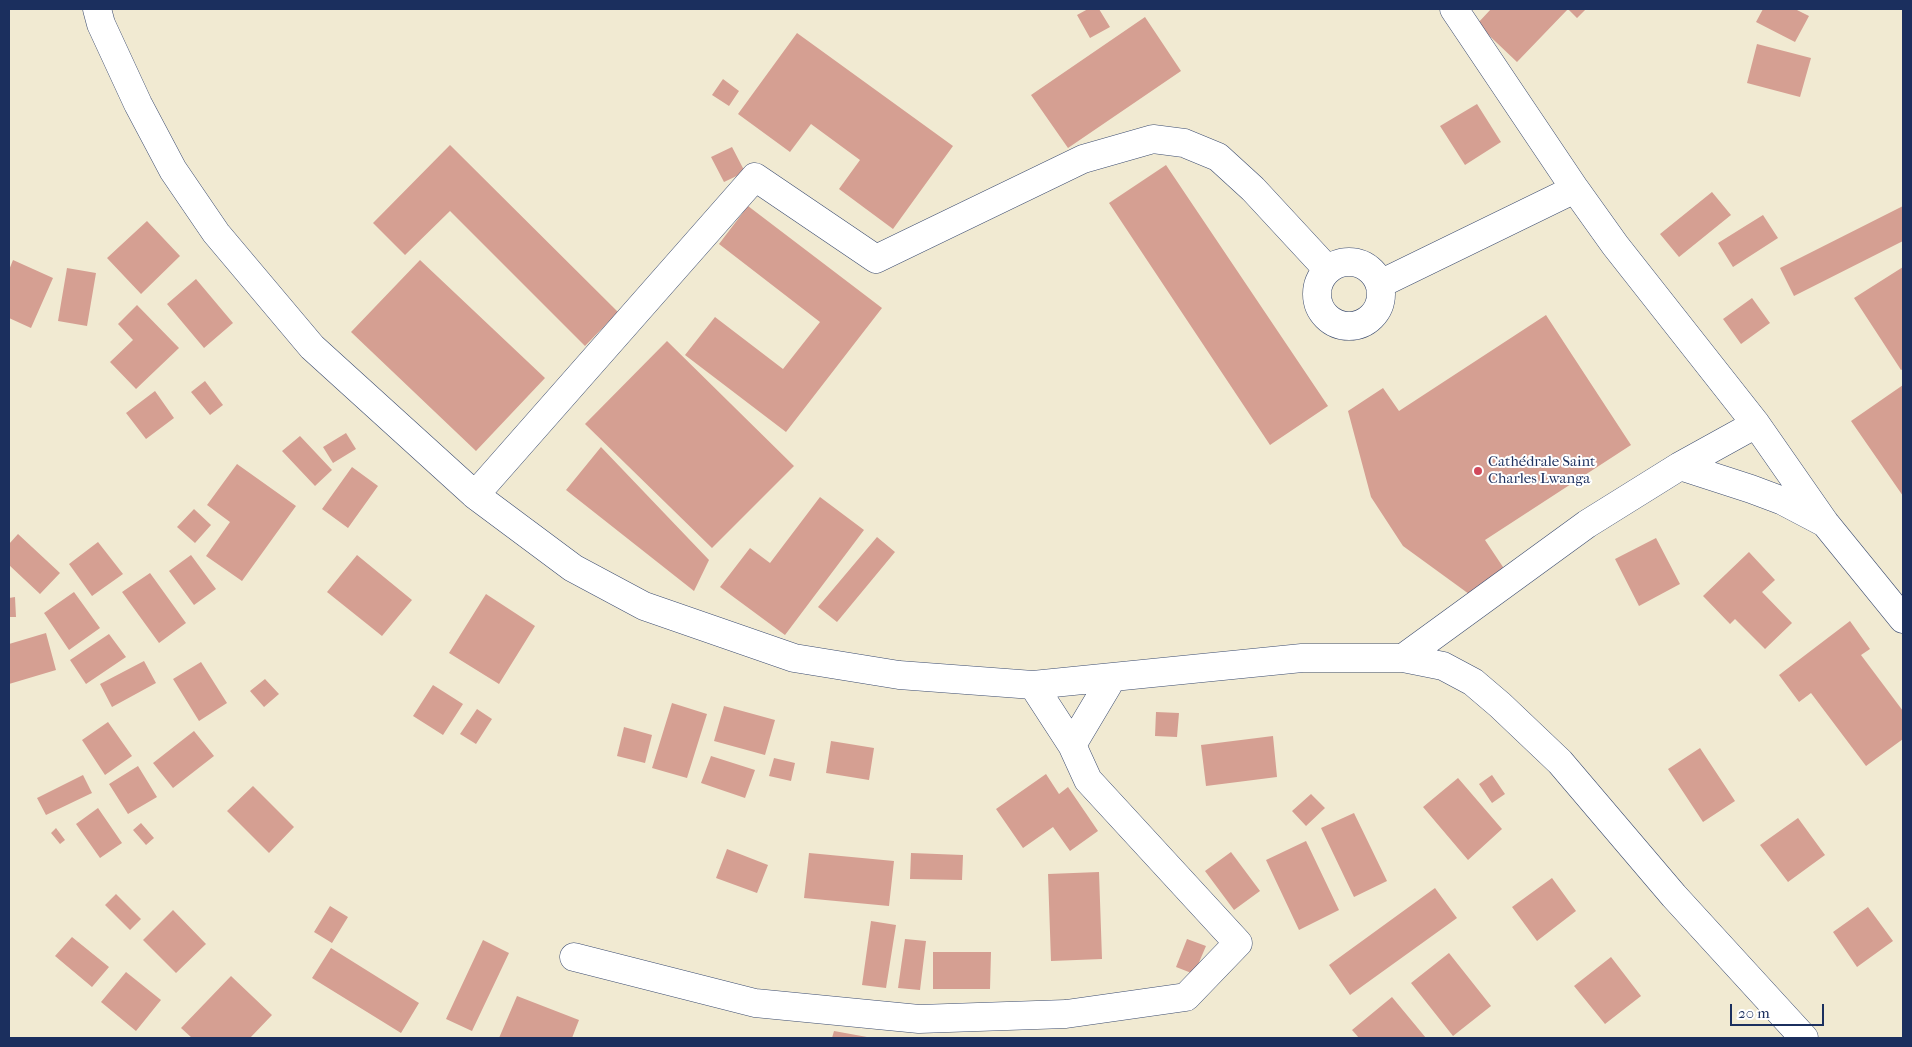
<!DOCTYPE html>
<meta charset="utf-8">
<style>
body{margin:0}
#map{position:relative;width:1912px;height:1047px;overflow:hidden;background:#f1ead2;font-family:"IM FELL French Canon",serif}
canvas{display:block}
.frame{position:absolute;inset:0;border:10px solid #1b2f5e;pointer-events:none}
.scale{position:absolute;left:1730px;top:1004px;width:94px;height:22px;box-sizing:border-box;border:2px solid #1b2f5e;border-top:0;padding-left:6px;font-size:15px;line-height:18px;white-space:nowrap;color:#1b2f5e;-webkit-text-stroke:4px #fff;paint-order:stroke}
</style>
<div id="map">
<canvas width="1912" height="1047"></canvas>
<div class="frame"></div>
<div class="scale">20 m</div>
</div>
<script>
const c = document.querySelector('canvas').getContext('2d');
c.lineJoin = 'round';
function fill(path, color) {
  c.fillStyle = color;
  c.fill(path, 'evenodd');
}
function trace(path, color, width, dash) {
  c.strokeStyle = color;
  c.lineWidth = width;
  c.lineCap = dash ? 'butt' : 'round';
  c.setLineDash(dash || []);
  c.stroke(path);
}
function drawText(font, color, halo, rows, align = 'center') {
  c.font = font + ' "IM FELL French Canon",serif';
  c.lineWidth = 4;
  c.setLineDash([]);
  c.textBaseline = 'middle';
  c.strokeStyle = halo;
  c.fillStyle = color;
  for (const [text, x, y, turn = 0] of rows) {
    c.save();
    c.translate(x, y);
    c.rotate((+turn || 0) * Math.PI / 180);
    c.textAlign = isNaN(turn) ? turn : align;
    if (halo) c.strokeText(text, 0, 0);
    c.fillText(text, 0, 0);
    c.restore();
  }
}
const building = new Path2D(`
 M1088,9H1099L1110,27L1090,38L1077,15Z
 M1491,9H1568L1517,62L1477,24Z
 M1568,9H1586L1577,18Z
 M1763,9H1795L1809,16L1795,42L1756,22Z
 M1145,17L1181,71L1068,148L1031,95Z
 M797,33L953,146L893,229L839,189L860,160L811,124L790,152L738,114Z
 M1757,44L1811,58L1800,97L1747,83Z
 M723,79L739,91L729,106L712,95Z
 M1477,104L1501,142L1465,165L1440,126Z
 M450,145L618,312L585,346L450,211L405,255L373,223Z
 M732,147L745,172L724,182L711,157Z
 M1166,165L1328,406L1270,445L1109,203Z
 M1712,192L1731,215L1679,257L1660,234Z
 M748,206L882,308L786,432L685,355L715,317L783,369L820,322L719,244Z
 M1903,206V241L1794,296L1780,268Z
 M1763,215L1778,238L1733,267L1718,243Z
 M147,221L180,256L141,294L107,258Z
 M13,260L53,278L31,328L9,318V270Z
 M420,260L545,378L476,451L351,332Z
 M1903,267V369L1901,370L1854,298Z
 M67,268L96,273L87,326L58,321Z
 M196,279L233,323L204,348L167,304Z
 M1752,298L1770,323L1741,344L1723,319Z
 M137,305L179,348L136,389L110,362L133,340L118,324Z
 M1546,315L1631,445L1485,540L1505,570L1469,594L1403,546L1371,497L1348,411L1383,388L1399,411Z
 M667,341L794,466L712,548L585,424Z
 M205,381L223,405L210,415L191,392Z
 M1903,385V496L1851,421Z
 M155,391L174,418L146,439L126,413Z
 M346,433L356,449L333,463L323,447Z
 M300,436L332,470L315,486L282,451Z
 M601,447L709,560L694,591L566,490Z
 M237,464L296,506L242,581L206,556L230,522L207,505Z
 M352,467L378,486L348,528L322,509Z
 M820,497L864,530L785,635L720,587L750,548L770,563Z
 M194,509L211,525L195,543L177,527Z
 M18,534L60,573L40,594L9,565V544Z
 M877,537L895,552L837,622L818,607Z
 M1656,538L1680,584L1639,606L1615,559Z
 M98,542L123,574L92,596L69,564Z
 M1749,552L1775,580L1762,592L1792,623L1765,649L1735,619L1730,624L1703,596Z
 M191,555L216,589L194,605L169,571Z
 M357,555L412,600L382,636L327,592Z
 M150,573L186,623L159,643L122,592Z
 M74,592L100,628L69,650L44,613Z
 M486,594L535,626L499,684L449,653Z
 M15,597L16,617H9V598Z
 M1850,621L1870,649L1861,655L1903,711V739L1866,766L1811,693L1799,702L1779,675Z
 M46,633L56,670L9,684V644Z
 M109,634L126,657L86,684L70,660Z
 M144,661L156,683L112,707L100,684Z
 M201,662L227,703L199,721L173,679Z
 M265,679L279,694L264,707L250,691Z
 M433,685L463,704L443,735L413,716Z
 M672,703L707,714L687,778L652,768Z
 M724,706L775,720L765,755L714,741Z
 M477,709L492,719L476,744L460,734Z
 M1156,712L1179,713L1177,737L1155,736Z
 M108,722L132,756L105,775L82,740Z
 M624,727L652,735L645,763L617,756Z
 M194,731L214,756L173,788L153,763Z
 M1273,736L1277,777L1206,786L1201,745Z
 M831,741L874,748L869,780L826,773Z
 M1700,748L1735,801L1703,822L1668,769Z
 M711,756L755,770L745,798L701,783Z
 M774,758L795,763L791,781L769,776Z
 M138,766L157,797L128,814L109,784Z
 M1046,774L1059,794L1068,787L1098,831L1070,851L1053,827L1023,848L996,809Z
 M83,775L92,793L46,815L37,798Z
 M1492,775L1505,794L1492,803L1479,784Z
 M1458,778L1502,829L1468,860L1423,807Z
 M253,786L294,827L269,853L227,811Z
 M1311,794L1325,808L1306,826L1292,811Z
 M98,808L122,843L100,858L76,824Z
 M1354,813L1387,881L1354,897L1321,828Z
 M1798,818L1825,855L1788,882L1760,845Z
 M141,823L154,838L146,845L133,830Z
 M56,828L65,840L60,844L51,833Z
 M1306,841L1339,910L1299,930L1266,860Z
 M727,849L768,865L757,893L716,878Z
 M1231,852L1260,891L1234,910L1205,871Z
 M809,853L894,861L889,906L804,898Z
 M911,853L963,855L962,880L910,879Z
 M1099,872L1102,959L1051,961L1048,874Z
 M1552,878L1576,911L1537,941L1512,907Z
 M1435,888L1457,918L1350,995L1329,965Z
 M116,894L141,919L130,930L105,905Z
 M330,906L348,917L332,943L314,932Z
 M1868,907L1893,941L1857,967L1833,932Z
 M173,910L206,944L176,973L143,940Z
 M871,921L896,925L886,988L862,985Z
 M72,937L109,967L92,987L55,956Z
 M905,939L926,941L920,990L898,988Z
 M1187,939L1206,946L1194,974L1176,967Z
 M483,940L509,953L472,1031L446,1019Z
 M331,948L419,1003L401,1033L312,978Z
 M933,952H991L990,989H933Z
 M1449,953L1491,1006L1453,1036L1411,983Z
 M1611,957L1641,996L1605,1024L1574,986Z
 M126,972L161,1000L136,1031L101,1002Z
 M231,976L272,1015L250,1038H192L181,1028Z
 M517,996L579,1020L572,1038H499Z
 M1392,997L1426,1038H1359L1352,1030Z
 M834,1031L867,1037V1038H832Z`);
const minor = new Path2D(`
 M97,9L101,24L138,104L173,170L216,233L312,347L475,495L573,568L644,606L794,658L899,675L1033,685L1302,658H1403L1443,666L1473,682L1500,705L1560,762L1674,896L1804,1038
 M1454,9L1575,189
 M1317 294a32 32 0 1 1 64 0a32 32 0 1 1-64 0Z
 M1380,284L1575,189L1615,245L1756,424L1825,523L1903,619
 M1680,466L1751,489L1783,501L1823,522
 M475,495L755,177L876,259L1083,159L1153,139L1184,143L1218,157L1253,189L1328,270
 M1403,658L1587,524L1680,466L1756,424
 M1072,745L1112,678
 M574,957L755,1003L919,1019L1066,1014L1186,997L1238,943L1088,780L1072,745L1033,685`);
const markers = [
 [1478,471,5,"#d1495b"]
];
const poiNames = [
 ["Cathédrale Saint",1488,462],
 ["Charles Lwanga",1488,479]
];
fill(building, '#d59f92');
trace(minor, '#3b4b6f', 29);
trace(minor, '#fff', 28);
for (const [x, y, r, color] of markers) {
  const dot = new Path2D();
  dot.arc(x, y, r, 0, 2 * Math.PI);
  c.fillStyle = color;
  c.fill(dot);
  trace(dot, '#fff', 2);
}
drawText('15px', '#1b2f5e', '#fff', poiNames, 'left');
</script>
